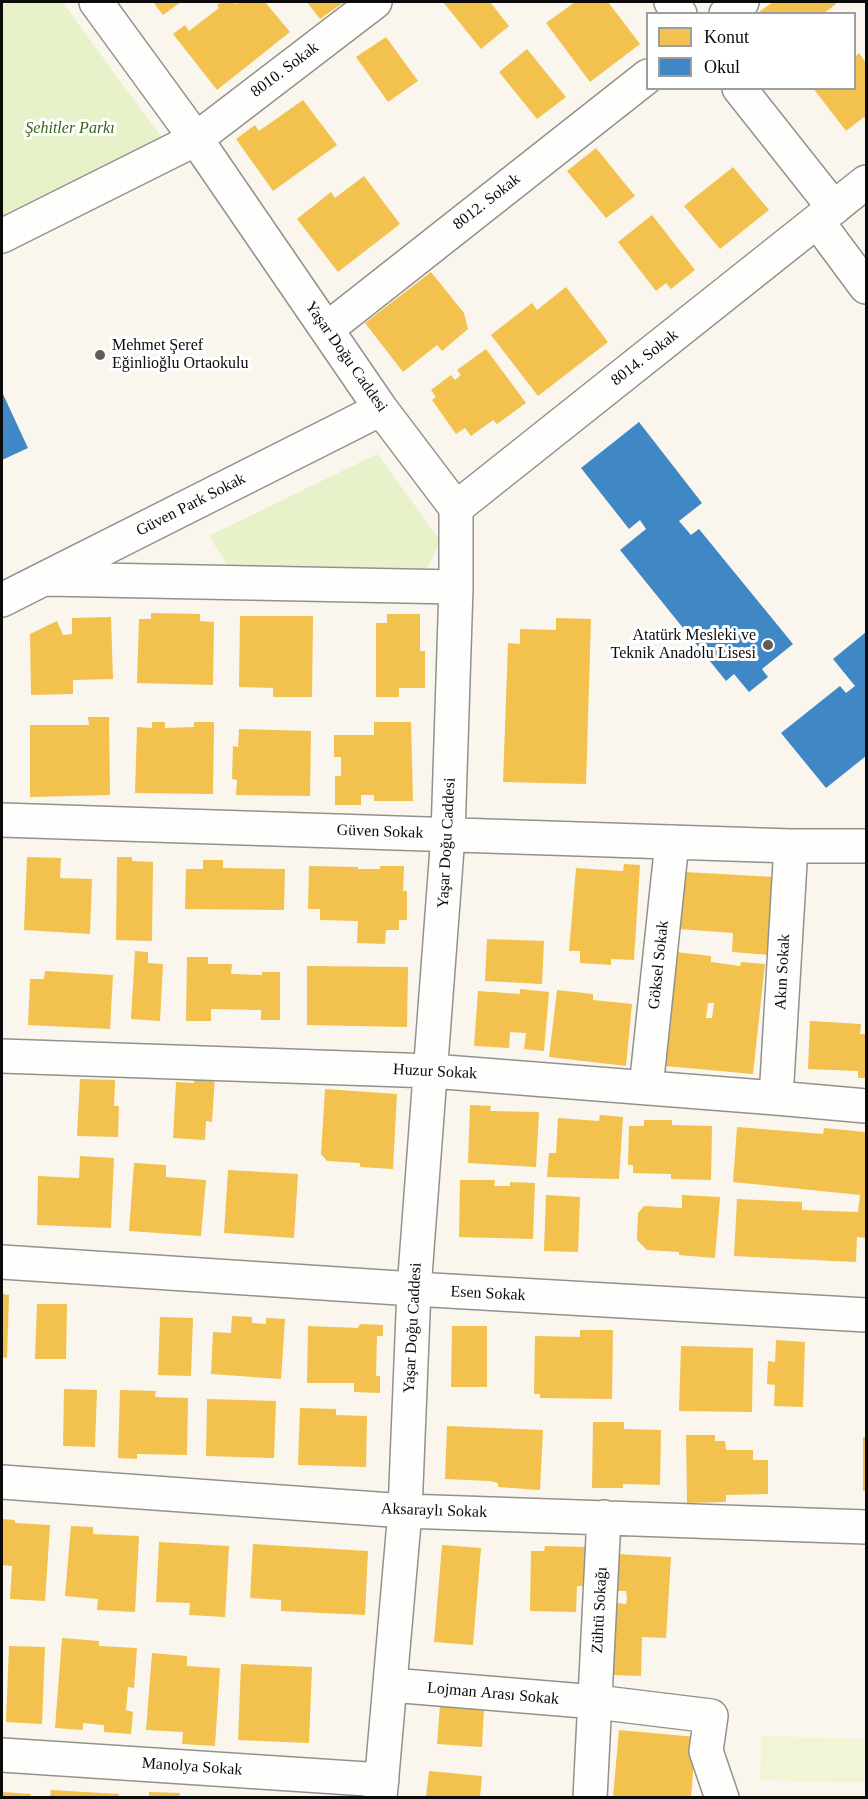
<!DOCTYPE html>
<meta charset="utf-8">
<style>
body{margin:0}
#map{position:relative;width:868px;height:1799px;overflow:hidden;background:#faf6ed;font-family:Georgia,serif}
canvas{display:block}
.frame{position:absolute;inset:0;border:3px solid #0b0b0b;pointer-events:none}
.legend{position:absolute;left:646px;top:12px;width:210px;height:78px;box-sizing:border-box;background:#fff;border:2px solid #9d9d9d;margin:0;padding:8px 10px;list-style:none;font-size:18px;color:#0b0b0b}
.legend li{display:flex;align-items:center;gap:12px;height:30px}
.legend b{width:30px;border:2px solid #9d9d9d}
</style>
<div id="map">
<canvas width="868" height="1799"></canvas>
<div class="frame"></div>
<ul class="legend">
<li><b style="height:16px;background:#f2c14e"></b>Konut</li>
<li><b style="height:16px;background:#3f88c5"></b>Okul</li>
</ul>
</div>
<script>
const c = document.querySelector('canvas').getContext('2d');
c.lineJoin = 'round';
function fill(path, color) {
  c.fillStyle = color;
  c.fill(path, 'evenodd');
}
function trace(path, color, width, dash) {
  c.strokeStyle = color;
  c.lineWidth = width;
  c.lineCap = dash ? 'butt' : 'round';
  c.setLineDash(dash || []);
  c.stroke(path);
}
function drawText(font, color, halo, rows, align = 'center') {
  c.font = font + ' Georgia,serif';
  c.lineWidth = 6;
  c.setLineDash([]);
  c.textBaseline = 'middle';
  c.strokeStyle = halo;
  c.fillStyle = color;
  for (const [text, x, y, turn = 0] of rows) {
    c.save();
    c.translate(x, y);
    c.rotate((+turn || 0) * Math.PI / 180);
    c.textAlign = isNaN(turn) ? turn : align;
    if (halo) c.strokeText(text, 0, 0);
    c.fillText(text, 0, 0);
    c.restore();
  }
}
const green = new Path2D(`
 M2,2H62L174,154L2,243Z
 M377,454L441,541L425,572L233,574L209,536Z`);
const pitch = new Path2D(`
 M762,1736L865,1739L864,1783L760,1780Z`);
const homes = new Path2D(`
 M153,2H181L163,15Z
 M222,2H233L236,4L239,2H265L290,32L217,90L173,34L185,25L189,31L219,8L217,5Z
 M307,2H344L320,19Z
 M443,2H490L509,26L481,49Z
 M575,2H608L640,44L590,82L546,23Z
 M773,2H834L836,4L823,14H756Z
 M386,37L418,81L388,102L356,57Z
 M527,49L566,97L537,119L499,72Z
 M859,53L866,63V120L864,117L846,131L813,88H855V57Z
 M303,100L337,145L273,191L236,139L255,125L259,131Z
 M596,148L635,196L606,218L567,171Z
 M733,167L769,210L720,249L684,206Z
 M364,176L400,224L338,272L297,219L331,192L335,198Z
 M652,215L695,270L671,289L666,283L656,291L618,242Z
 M431,272L464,313L468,329L442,351L437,345L403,372L365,323Z
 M566,287L608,342L538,396L491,335L532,303L537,310Z
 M486,349L526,403L497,424L493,420L471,436L465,428L456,434L432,400L436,397L431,390L451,375L455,380L461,375L457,370Z
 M151,613L200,614V621L214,622L213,685L137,683L139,619H151Z
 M387,614H420V651H425V688H399V697H376V623H387Z
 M240,616H313L312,697H273V688L239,687Z
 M111,617L113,679L73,680V694L31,695L30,634L57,621L63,635L72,634V618Z
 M556,618L591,619L586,784L503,782L508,643L520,644V629L556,630Z
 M88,717H109L110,795L30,797V725H89Z
 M152,722H165V728L194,727V722H214L213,794L135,793L137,727L152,728Z
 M374,722H411L413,801H374V795H361V805H335V776H341V757H334V735H374Z
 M239,729L311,731L310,796L236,795L237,780L232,779L233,746L238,747Z
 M27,857L61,858L60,878L92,879L90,934L24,930Z
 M117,857H132V861L153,862L152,941L116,940Z
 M203,860H223V868L285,869L284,910L185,909L186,869H203Z
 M624,864L640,865L634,960L611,959V965L580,963V951H569L576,868L623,871Z
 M309,866L358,867V869H380V866H404L403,891H407V920H399V930H386L385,944L357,943L358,921L320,920V909H308Z
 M684,872L775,877L770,955L732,952L733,933L679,929Z
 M487,939L544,941L542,984L485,981Z
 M135,951L148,952V963L163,964L160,1021L131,1019Z
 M676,952L711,956V962L740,966L741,962L765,964L753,1074L665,1066ZM708,1003H714L712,1018H706Z
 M187,957H208V964H232L231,974L262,975V972H280V1020H261V1010L211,1009V1021H186Z
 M307,966L408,967L407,1027L307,1025Z
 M45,971L113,975L110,1029L28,1025L30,979H44Z
 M520,989L549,992L544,1051L524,1049L526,1033L510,1032L509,1048L474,1046L478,991L520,994Z
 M557,990L593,994V1000L632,1004L626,1066L549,1057Z
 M810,1021L861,1024L860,1034H866V1078H858V1071L808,1069Z
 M195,1076L215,1077L212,1122L206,1121L205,1140L173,1138L176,1082L194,1083Z
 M80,1079L115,1080L114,1106H119L118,1137L77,1136Z
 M325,1089L397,1094L393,1169L360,1167V1163L327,1161L321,1154Z
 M470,1105L491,1106L490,1111L539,1112L536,1167L468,1163Z
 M600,1115L623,1117L619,1179L547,1177L549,1153H556L558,1118L599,1121Z
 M644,1120H672V1125L712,1126L711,1180L671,1179V1174L633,1173V1165H628L629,1126H644Z
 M737,1127L823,1134L824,1128L865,1132L866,1238L857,1237L856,1262L734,1256L737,1199L802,1202V1210L858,1212L860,1195L733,1182Z
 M80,1156L114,1158L111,1228L37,1225L38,1176L79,1178Z
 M134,1163L166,1165V1177L206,1180L201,1236L129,1231Z
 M228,1170L298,1174L294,1238L224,1233Z
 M460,1180H495L494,1186H510V1182L535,1183L533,1239L459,1237Z
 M546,1195L580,1197L578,1252L544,1251Z
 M682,1195L720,1197L715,1258L679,1255V1252L647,1250L637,1240L638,1213L644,1206L682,1208Z
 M2,1294L9,1295L7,1358L2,1357Z
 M37,1304H67L66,1359H35Z
 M232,1316L252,1317V1323L266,1324V1318L285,1319L281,1379L211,1374L213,1332L231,1333Z
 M160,1317L193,1318L191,1376L158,1375Z
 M360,1324L383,1325V1336H377L376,1376H380V1393L354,1392V1383H307L308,1326L358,1328Z
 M452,1326H487V1387H451Z
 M580,1330H613L612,1399L540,1398V1394H534L535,1336L580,1337Z
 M776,1340L805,1342L803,1407L774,1406L775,1385L767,1384L768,1361L775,1362Z
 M681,1346L753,1348L752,1412L679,1411Z
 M64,1389L97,1390L95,1447L63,1446Z
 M120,1390L156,1391L155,1397L188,1398L187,1455L137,1454V1459L118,1458Z
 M207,1399L276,1401L274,1458L206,1456Z
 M300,1408L336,1409V1415L367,1416L366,1467L298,1465Z
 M593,1422H624V1429L661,1430L660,1485L623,1484V1488H592Z
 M447,1426L543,1430L540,1490L498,1487V1483L490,1481L445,1479Z
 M686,1435H715V1441H725L726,1450H753V1460H768V1494L726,1495V1502L687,1503Z
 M863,1437H866V1491H863Z
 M2,1519L15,1520V1523L50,1525L45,1601L10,1599L12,1566L2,1565Z
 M71,1526L93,1527V1534L139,1536L135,1612L97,1610L98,1599L65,1596Z
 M159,1542L229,1546L225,1617L189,1615L190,1603L156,1602Z
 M253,1544L368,1551L365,1615L281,1611V1600L250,1598Z
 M442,1545L481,1548L473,1645L434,1642Z
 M545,1546L587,1547L586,1586H577L576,1612L530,1611L531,1551H544Z
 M617,1554L671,1557L666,1638L642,1637L641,1676L610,1675L611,1636H615L617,1603L626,1604L627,1599L626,1591H615Z
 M62,1638L99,1641V1646L137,1648L134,1688L128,1687L126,1710L133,1712L131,1734L104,1732V1725L83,1723V1730L55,1728Z
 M9,1646L45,1647L42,1724L6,1722Z
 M152,1653L187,1656V1666L220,1668L215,1746L182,1744L183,1732L146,1730Z
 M241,1664L312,1667L309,1743L238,1740Z
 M440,1705L484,1708L482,1747L437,1744Z
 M619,1730L696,1737L691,1797H613Z
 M429,1771L482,1776L480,1797H426Z
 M51,1790L119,1794L118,1797H50Z
 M2,1792L31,1794L30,1797H2Z
 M149,1792L180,1793L179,1797H149Z`);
const schools = new Path2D(`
 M2,392L28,448L2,460Z
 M639,422L702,503L679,521L691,535L699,529L793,644L762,669L768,677L749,692L734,674L726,681L620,550L646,529L640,520L629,529L581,468Z
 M866,632V756L826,788L781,733L840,686L846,693L855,686L833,659Z`);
const minor = new Path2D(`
 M96,2L196,139L381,409L456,508V587L448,835L414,1289L405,1511L380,1798
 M671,2L680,14
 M726,14L742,2
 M739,88L834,208
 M817,221L866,287
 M2,236L196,139L375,2
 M327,329L648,76
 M456,508L866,182
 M47,579L456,587
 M2,600L381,409
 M2,820L791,846H866
 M2,1056L432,1071L776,1098L866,1106
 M646,1088L672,842
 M776,1098L791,846
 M2,1262L414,1289L866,1315
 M2,1482L405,1511L866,1527
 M391,1685L596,1702L711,1716L706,1751L722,1798
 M2,1755L382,1780
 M590,1798L604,1517`);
const markers = [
 [100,355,6,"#5f5d5a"],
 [768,645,6,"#5f5d5a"]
];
const streetNames = [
 ["8010. Sokak",285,70,-37],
 ["8012. Sokak",487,202,-38],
 ["Yaşar Doğu Caddesi",346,357,55],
 ["8014. Sokak",645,358,-38],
 ["Güven Park Sokak",191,505,-27],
 ["Güven Sokak",380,832,2],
 ["Yaşar Doğu Caddesi",447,843,-87],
 ["Göksel Sokak",659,965,-84],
 ["Akın Sokak",783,972,-87],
 ["Huzur Sokak",435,1072,3],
 ["Esen Sokak",488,1294,3],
 ["Yaşar Doğu Caddesi",413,1328,-87],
 ["Aksaraylı Sokak",434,1511,2],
 ["Zühtü Sokağı",600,1610,-87],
 ["Lojman Arası Sokak",493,1694,5],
 ["Manolya Sokak",192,1767,4]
];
const parkNames = [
 ["Şehitler Parkı",70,129]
];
const poiNames = [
 ["Mehmet Şeref",112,346],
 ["Eğinlioğlu Ortaokulu",112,364],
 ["Atatürk Mesleki ve",756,636,"right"],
 ["Teknik Anadolu Lisesi",756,654,"right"]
];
fill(green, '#e7f1ca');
fill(pitch, '#f1f4d5');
fill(homes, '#f2c14e');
fill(schools, '#3f88c5');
trace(minor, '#93918d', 36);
trace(minor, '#fefefc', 33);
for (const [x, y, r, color] of markers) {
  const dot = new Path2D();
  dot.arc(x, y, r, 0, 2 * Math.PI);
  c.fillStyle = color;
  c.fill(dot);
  trace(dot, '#fff', 2);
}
drawText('16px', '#0b0b0b', '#fff', streetNames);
drawText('italic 16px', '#336716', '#fff', parkNames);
drawText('16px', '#0b0b0b', '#fff', poiNames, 'left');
</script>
